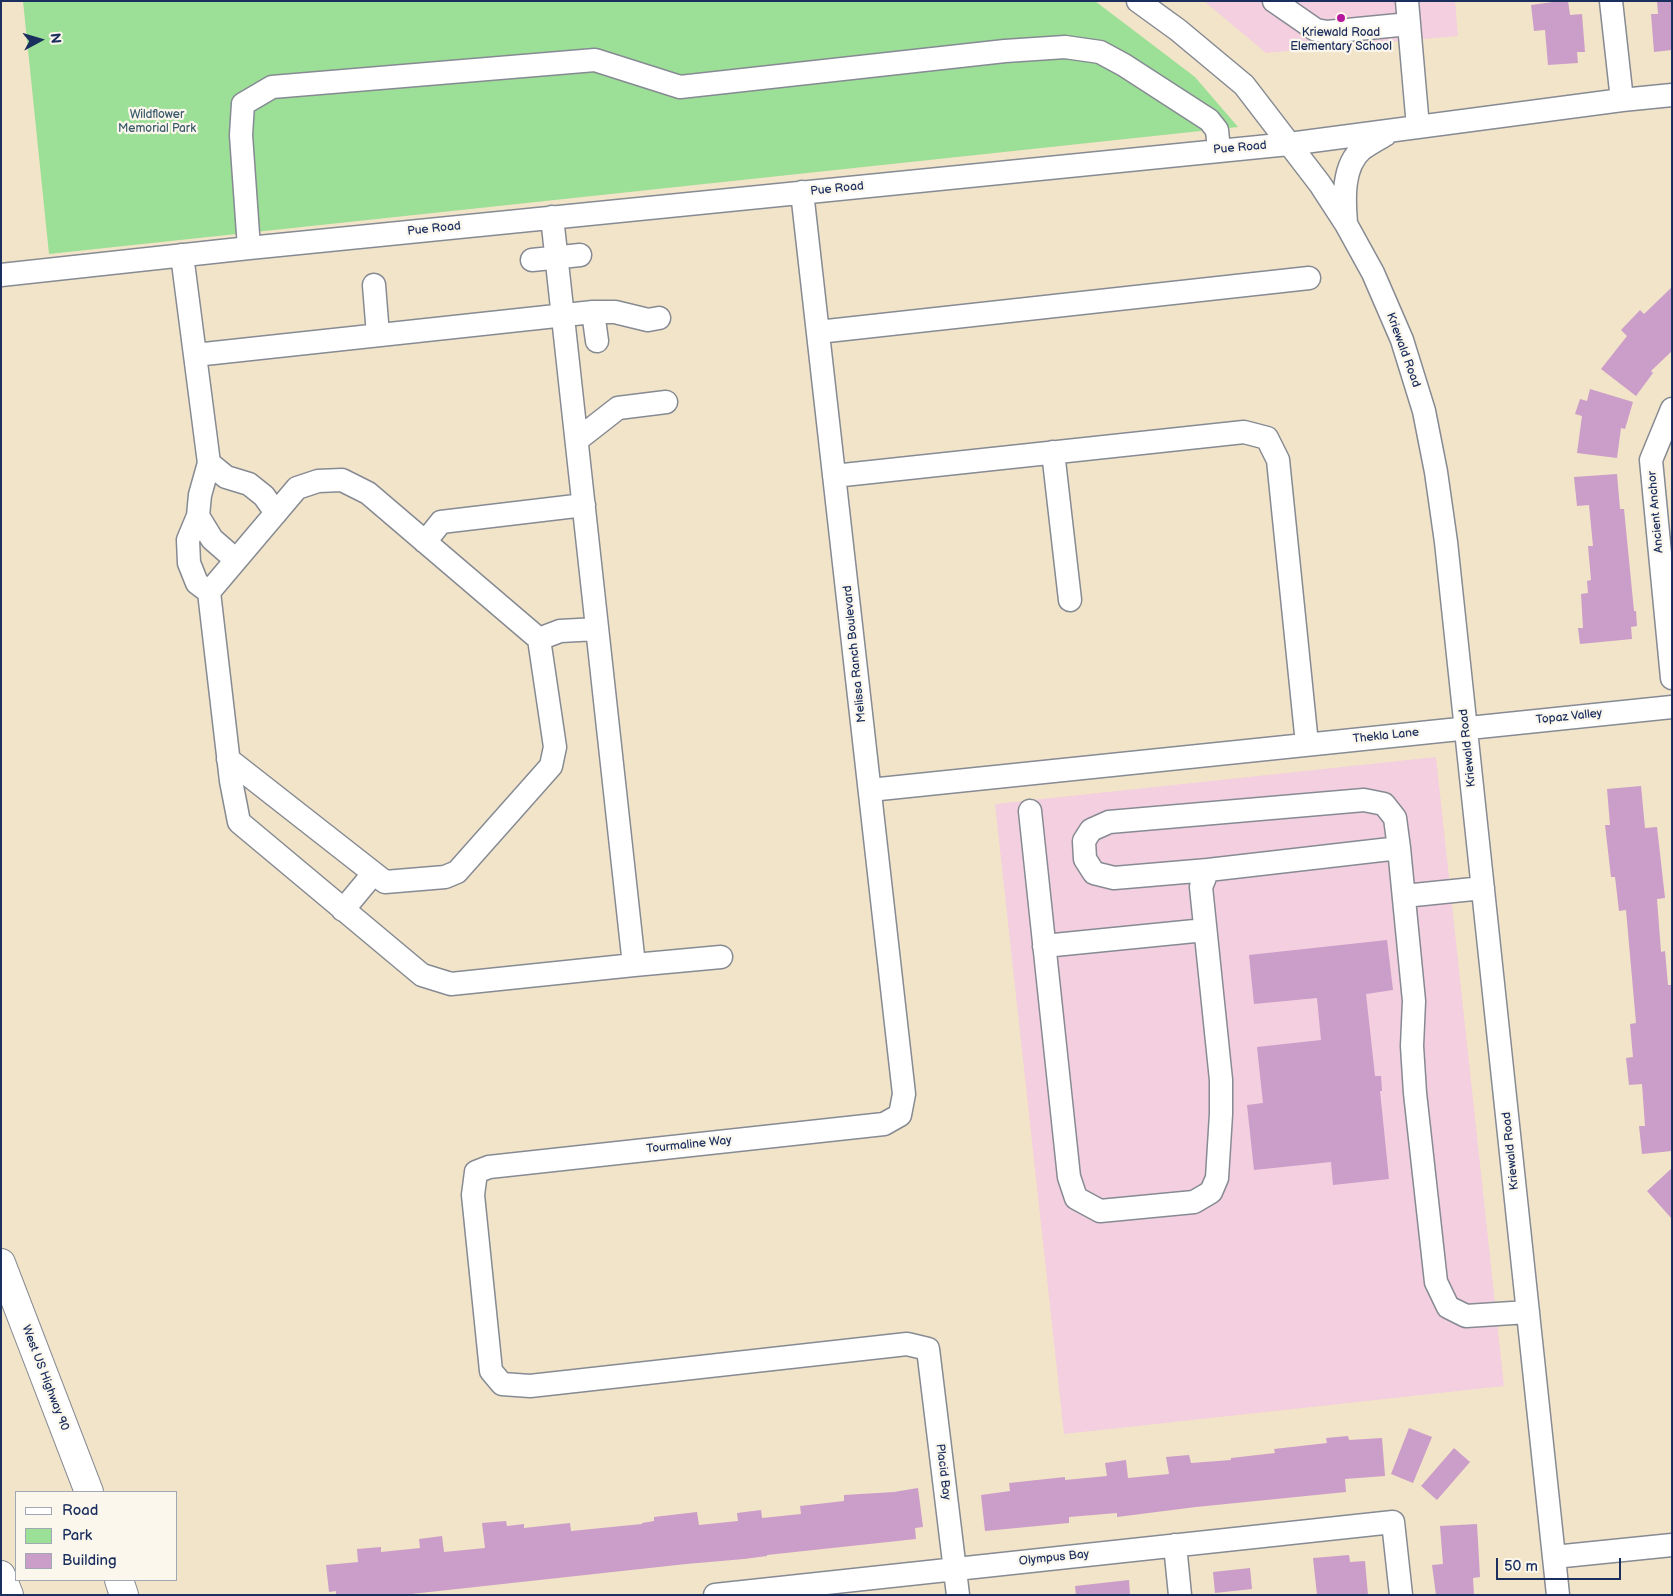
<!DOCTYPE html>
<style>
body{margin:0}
#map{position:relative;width:1673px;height:1596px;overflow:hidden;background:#f2e4c8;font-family:"Balsamiq Sans",sans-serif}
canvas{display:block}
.frame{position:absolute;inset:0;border:2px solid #1b2f5e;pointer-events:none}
.legend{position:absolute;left:15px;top:1491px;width:162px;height:90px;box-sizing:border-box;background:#fbf7ec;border:1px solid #a1a7b3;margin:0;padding:6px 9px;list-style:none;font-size:15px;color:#1b2f5e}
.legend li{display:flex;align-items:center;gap:10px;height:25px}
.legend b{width:25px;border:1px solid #a1a7b3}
.north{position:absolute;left:15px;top:15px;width:50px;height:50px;-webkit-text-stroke:4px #fbf7ec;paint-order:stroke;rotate:84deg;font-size:14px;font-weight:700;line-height:20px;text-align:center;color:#1b2f5e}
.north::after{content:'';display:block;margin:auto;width:18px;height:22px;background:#1b2f5e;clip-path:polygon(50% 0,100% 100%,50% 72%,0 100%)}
.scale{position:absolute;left:1496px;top:1558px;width:125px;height:22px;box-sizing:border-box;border:2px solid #1b2f5e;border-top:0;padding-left:6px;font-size:15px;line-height:18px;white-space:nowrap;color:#1b2f5e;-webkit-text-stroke:4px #fbf7ec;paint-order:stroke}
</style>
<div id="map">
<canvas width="1673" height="1596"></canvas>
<div class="frame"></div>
<ul class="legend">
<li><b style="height:6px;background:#fff"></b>Road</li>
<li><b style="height:14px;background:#9cdf96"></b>Park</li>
<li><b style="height:14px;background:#cb9dc9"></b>Building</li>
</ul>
<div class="north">N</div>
<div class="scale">50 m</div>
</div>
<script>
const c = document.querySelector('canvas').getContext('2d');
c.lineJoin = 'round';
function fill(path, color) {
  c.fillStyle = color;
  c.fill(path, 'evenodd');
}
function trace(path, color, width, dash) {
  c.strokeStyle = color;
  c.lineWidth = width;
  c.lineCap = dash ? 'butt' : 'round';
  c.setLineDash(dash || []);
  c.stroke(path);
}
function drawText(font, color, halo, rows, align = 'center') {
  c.font = font + ' "Balsamiq Sans",sans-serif';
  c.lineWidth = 4.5;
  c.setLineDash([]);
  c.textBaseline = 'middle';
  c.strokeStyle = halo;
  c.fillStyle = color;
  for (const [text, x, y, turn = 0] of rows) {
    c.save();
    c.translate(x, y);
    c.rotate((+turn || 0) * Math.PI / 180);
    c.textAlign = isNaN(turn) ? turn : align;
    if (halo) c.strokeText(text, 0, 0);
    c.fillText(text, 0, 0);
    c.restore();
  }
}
const built = new Path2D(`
 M1204,1H1455L1458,36L1266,53Z
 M1436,757L1504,1386L1064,1434L995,804Z`);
const green = new Path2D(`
 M23,1H1095L1195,77L1238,127L49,254Z`);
const building = new Path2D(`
 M1560,1H1568L1570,15L1582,14L1585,52H1577L1578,63L1548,65L1545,30L1534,31L1531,5Z
 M1657,1H1672V50L1654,52L1651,14H1658Z
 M1672,287V351L1651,371L1653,373L1636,396L1601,369L1627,336L1621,330L1640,310L1644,314Z
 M1590,389L1633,402L1625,429L1621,428L1617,458L1577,453L1582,416L1575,414L1580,399L1587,401Z
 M1617,474L1620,509H1624L1634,611H1636L1637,626L1631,627L1632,639L1580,644L1578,628H1583L1581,594L1588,593L1587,581L1591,580L1588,546H1593L1589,505L1577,506L1574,477Z
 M1641,786L1645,828L1657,827L1665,898L1657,899L1661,952L1665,951L1668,985H1672V1151L1642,1154L1639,1126H1645L1642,1084L1629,1085L1626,1058L1633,1057L1630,1024L1636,1023L1626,910L1619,911L1615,877H1611L1605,825H1610L1607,789Z
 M1387,940L1393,990L1366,994L1375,1076H1381L1382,1091H1380L1389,1179L1333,1185L1331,1162L1254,1170L1247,1105L1263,1103L1257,1047L1321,1040L1317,998L1254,1004L1249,955Z
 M1672,1168V1219L1647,1191Z
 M1409,1428L1432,1437L1413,1483L1391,1474Z
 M1348,1436L1349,1440L1382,1438L1385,1476L1345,1479L1346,1492L1196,1507L1117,1517V1513L1069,1517V1523L985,1531L981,1495L1010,1491L1009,1483L1065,1477V1480L1107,1476L1105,1463L1126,1460L1128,1478L1169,1474L1166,1457L1189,1455L1191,1463L1231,1460V1458L1275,1453L1274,1449L1327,1443L1326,1438Z
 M1454,1448L1470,1462L1437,1500L1421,1486Z
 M918,1488L923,1527L915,1528L916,1539L767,1555V1556L744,1559L686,1564L402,1595H336V1591L329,1592L326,1565L358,1562L357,1549L381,1547V1552L420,1548L419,1539L442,1536L444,1552L485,1548L482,1523L506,1521L507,1526L524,1524V1528L570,1523L571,1531L642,1524V1523L654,1521V1517L697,1512L699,1525L738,1521L737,1513L761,1510L762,1518L801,1514L800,1506L844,1501V1495L894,1492Z
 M1477,1524L1480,1577L1473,1578L1474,1595H1436L1432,1565L1443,1564L1440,1526Z
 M1349,1555L1350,1562L1365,1561L1368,1595H1317L1313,1558Z
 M1250,1568L1252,1589L1215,1593L1213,1572Z
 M1129,1580L1130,1595H1076L1075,1586Z`);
const minor = new Path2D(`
 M1138,1L1178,30L1244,85L1320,184L1346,224L1373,273L1402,340L1424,411L1436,472L1446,542L1558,1595
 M1274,1L1316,30L1327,32L1409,24
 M1407,1L1418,127
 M1611,1L1622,100
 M802,192L904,1094L900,1115L884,1124L489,1167L476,1172L473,1195L491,1371L502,1384L530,1386L907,1344L928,1349L958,1595
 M1346,223C1344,200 1342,166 1362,149C1369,144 1378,139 1385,135
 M249,248L241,135L243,104L272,87L595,60L680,87L1005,51L1065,47L1100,52L1124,65L1209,120L1217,130L1219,150
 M182,255L209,463L226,477L249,484L264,496L276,513
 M532,260L580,255
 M1,275L249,248L1289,144L1622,100L1672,95
 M374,285L378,335
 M593,312H615L648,320L659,318
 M818,332L1309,278
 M195,355L593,312L597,341
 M1672,409L1651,460L1672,678
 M577,440L618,408L666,402
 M1053,452L1070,600
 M209,463L200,495L198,516L212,539L236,560
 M834,476L1244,432L1267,438L1278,460L1307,744
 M198,516L188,540L189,563L197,583L209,592
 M425,542L441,522L584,505
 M539,639L560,631L597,629
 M228,759L385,882L445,877L457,872L551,766L555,747L539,639L368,493L342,480L318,481L297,488L209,592L231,781L239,822L422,975L451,984L634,965L552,217
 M870,790L1672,707
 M1030,811L1069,1177L1076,1198L1100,1211L1194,1202L1211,1192L1217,1178L1221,1114V1080L1201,887L1208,870L1399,848L1414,1001L1412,1046L1415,1093L1436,1282L1448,1307L1466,1316L1528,1312
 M1208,870L1114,878L1094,873L1085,859L1084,841L1091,830L1109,822L1364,800L1384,804L1395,818L1399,848
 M1404,896L1483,888
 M343,910L373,874
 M1044,946L1205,930
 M634,965L721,957
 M1175,1545L1180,1595
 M1554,1557L1672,1545
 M715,1595L1393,1522L1401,1595`);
const major = new Path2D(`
 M1,1263L89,1492
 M119,1580L124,1595`);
const highway = new Path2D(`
 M1,1575L9,1595`);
const markers = [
 [1341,18,5,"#b5179e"]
];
const poiNames = [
 ["Kriewald Road",1341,33],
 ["Elementary School",1341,47]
];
const parkNames = [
 ["Wildflower",157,115],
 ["Memorial Park",157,129]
];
const streetNames = [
 ["Pue Road",1240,148,-5],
 ["Pue Road",837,189,-6],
 ["Pue Road",434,229,-6],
 ["Kriewald Road",1403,350,70],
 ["Ancient Anchor",1656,512,-95],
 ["Melissa Ranch Boulevard",855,654,-96],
 ["Topaz Valley",1569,717,-6],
 ["Thekla Lane",1386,736,-6],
 ["Kriewald Road",1468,748,-96],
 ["Tourmaline Way",689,1145,-6],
 ["Kriewald Road",1511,1151,-96],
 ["West US Highway 90",45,1378,69],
 ["Placid Bay",943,1472,83],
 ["Olympus Bay",1054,1558,-6]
];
fill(built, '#f3cfdf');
fill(green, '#9cdf96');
fill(building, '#cb9dc9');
trace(minor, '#868a93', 25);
trace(major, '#868a93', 30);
trace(highway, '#868a93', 30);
trace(minor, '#fff', 22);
trace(major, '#fff', 28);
trace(highway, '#fff', 28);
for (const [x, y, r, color] of markers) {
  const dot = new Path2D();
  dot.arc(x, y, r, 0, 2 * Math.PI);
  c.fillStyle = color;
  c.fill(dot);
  trace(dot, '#fbf7ec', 2);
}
drawText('12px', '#1b2f5e', '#fbf7ec', poiNames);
drawText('12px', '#3b5b6c', '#fbf7ec', parkNames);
drawText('12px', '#1b2f5e', '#fbf7ec', streetNames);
</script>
